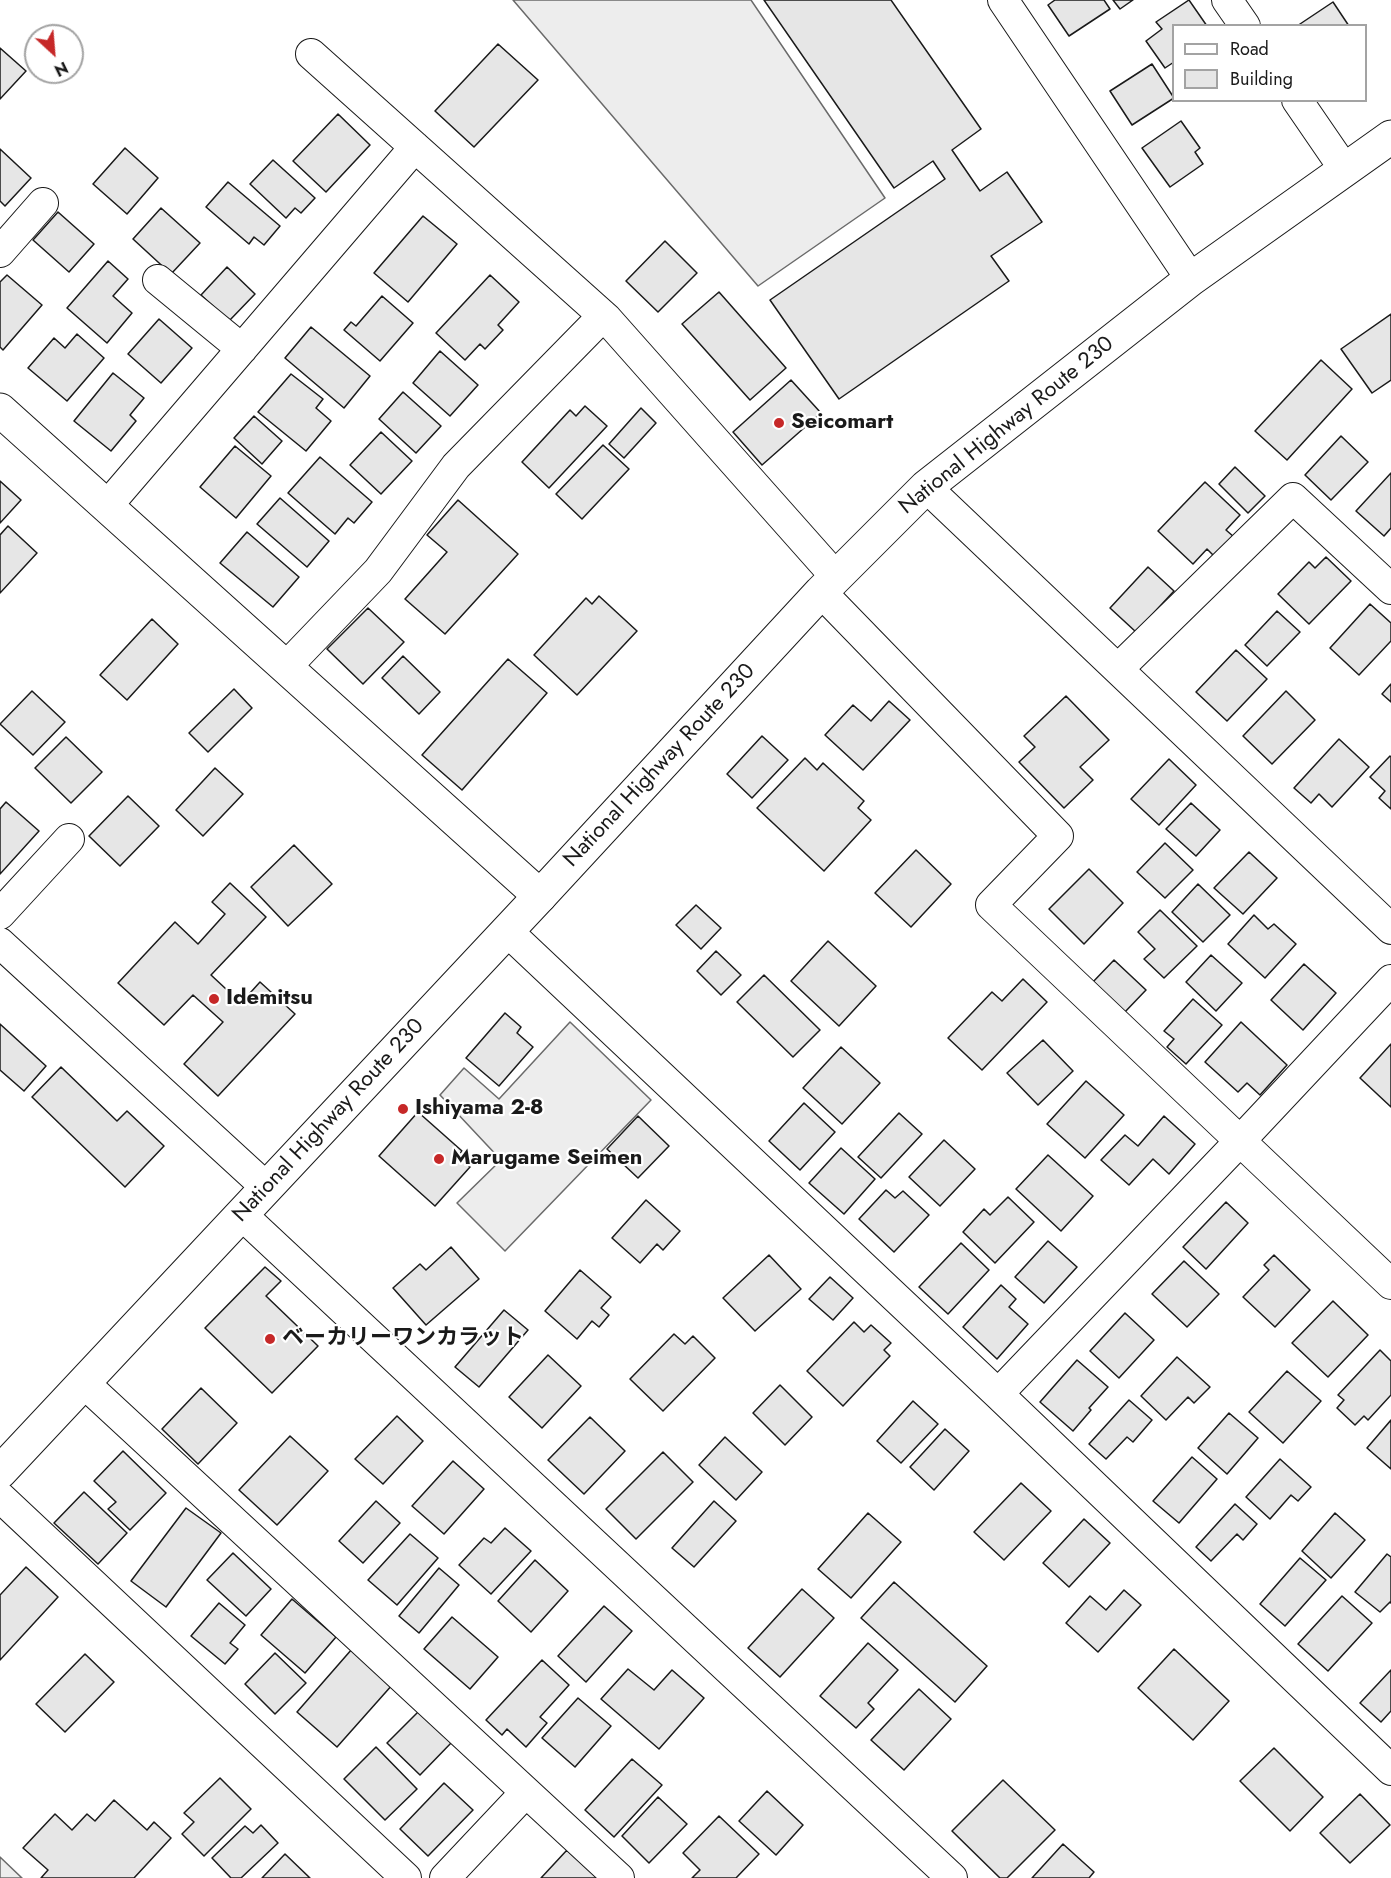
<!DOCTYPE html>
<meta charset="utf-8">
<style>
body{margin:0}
#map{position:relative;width:1391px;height:1878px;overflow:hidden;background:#fff;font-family:Jost,sans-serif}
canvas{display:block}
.legend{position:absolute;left:1172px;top:24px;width:195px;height:78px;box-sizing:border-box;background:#fff;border:2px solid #a3a3a3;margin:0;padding:8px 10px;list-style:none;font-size:18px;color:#1a1a1a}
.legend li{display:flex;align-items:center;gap:12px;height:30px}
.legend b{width:30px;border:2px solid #a3a3a3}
.north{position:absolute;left:24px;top:24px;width:60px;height:60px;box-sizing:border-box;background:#fff;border:2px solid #a3a3a3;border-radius:50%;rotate:154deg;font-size:16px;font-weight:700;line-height:24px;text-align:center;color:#1a1a1a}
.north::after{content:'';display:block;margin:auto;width:21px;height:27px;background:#c62828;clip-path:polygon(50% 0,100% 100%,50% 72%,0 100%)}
</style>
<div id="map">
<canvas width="1391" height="1878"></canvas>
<ul class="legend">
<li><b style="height:8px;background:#fff"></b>Road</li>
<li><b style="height:16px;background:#e6e6e6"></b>Building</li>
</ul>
<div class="north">N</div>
</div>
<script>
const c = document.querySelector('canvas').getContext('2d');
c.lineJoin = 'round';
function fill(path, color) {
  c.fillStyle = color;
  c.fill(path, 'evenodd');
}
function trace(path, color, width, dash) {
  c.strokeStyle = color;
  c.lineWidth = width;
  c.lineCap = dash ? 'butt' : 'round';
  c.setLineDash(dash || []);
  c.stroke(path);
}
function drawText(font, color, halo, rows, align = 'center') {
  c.font = font + ' Jost,"Noto Sans JP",sans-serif';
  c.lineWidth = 4.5;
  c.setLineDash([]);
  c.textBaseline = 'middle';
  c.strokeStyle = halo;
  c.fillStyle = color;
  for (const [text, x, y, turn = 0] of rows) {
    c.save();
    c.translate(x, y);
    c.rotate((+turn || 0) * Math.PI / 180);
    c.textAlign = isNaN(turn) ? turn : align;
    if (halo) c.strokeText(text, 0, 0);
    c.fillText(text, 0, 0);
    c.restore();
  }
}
const built = new Path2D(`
 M513,0H751L885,198L758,286Z
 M570,1022L651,1100L505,1251L457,1203L501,1160L440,1095L464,1068L499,1099Z
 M0,1857L22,1878H0Z`);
const building = new Path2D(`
 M764,0H891L981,129L952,150L980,191L1007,172L1042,222L991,256L1009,281L839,399L770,300L945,179L933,161L894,188Z
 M1055,0H1104L1110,9L1069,36L1048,5Z
 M1113,0H1133L1120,9Z
 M1189,0L1207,26H1174V62L1165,68L1146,41L1162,29L1156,22Z
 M1333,2L1349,26H1297Z
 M498,44L538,80L474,147L435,111Z
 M0,48L26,71L0,99Z
 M1152,64L1174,98L1132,125L1110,91Z
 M338,114L370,145L326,192L293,161Z
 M1181,121L1200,148L1195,152L1203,164L1170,187L1142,148Z
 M125,148L158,178L127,214L93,184Z
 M0,149L31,178L5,206L0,201Z
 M273,160L315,198L301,213L295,208L286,218L250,184Z
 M228,182L280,226L264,245L254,237L249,244L206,207Z
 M161,208L200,243L171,274L133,239Z
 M58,212L94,244L69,272L33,240Z
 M423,216L457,244L408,302L374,273Z
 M665,241L697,273L658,312L626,281Z
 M108,261L128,279L113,296L132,313L107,343L67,308Z
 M227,267L255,294L229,321L201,295Z
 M7,275L42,305L3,350L0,347V282Z
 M490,275L519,302L498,325L503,330L485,349L480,344L465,360L436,333Z
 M719,292L786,368L750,400L682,324Z
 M382,296L413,323L380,361L344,330L351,322L356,326Z
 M1391,314V380L1372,393L1341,349Z
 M159,319L192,348L161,383L128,354Z
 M311,327L370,376L344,408L285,358Z
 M77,334L104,358L67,401L28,368L54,338L65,348Z
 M440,351L478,385L450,416L413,383Z
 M1321,360L1352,389L1287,460L1255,431Z
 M113,373L144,398L130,415L136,421L111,451L74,421Z
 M291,374L323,399L316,408L331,421L306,451L258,412Z
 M791,380L821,413L762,465L733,432Z
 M403,392L441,426L416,453L379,419Z
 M585,406L607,426L549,488L522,462L570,410L576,416Z
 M641,408L656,423L624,458L609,444Z
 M254,416L282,441L262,464L234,438Z
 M381,432L412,461L381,494L350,465Z
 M1341,436L1368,462L1331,500L1305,475Z
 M603,445L629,469L582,519L556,494Z
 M235,446L271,476L236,518L200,487Z
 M320,457L372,502L354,523L348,518L335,534L288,493Z
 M1235,467L1265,496L1248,513L1219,484Z
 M1391,473V528L1384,536L1356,511Z
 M0,481L21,500L0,523Z
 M1205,482L1240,515L1226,530L1234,537L1215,557L1207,549L1193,564L1158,531Z
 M280,498L329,541L307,567L257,524Z
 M458,500L518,554L445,634L405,599L447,552L427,535Z
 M8,526L37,553L0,593V535Z
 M247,532L299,577L273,607L220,563Z
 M1326,557L1351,581L1309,624L1278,594L1309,562L1315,568Z
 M1148,567L1174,591L1136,632L1110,608Z
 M599,596L637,631L577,695L534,655L586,598L592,604Z
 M1370,604L1391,623V641L1359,675L1330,648Z
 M368,608L404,642L363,684L327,649Z
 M1277,611L1300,632L1267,666L1245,645Z
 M152,619L178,644L127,700L100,675Z
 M1236,650L1267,679L1227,721L1196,692Z
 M403,656L440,692L419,714L382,678Z
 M508,659L547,693L462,790L422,755Z
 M1391,684V702L1382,694Z
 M234,689L252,708L208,752L189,733Z
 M32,691L65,722L33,755L0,724Z
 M1286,691L1315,720L1272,764L1243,736Z
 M1066,696L1109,740L1080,767L1093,780L1064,808L1019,762L1035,747L1024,736Z
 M889,701L910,720L863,770L825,735L853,705L871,721Z
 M762,736L788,760L752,798L727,774Z
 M66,737L102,772L71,803L35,768Z
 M1339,739L1369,767L1332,807L1319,794L1311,803L1294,788Z
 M1390,756L1391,757V809L1379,798L1385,791L1370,777Z
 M805,758L817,770L823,763L864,801L858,808L871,820L824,871L757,808Z
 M1169,759L1196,785L1159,825L1131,799Z
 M215,768L243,794L203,836L176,810Z
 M128,796L159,826L120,866L89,836Z
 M6,802L39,831L0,874V809Z
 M1191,803L1220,830L1196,856L1166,829Z
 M1165,843L1193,870L1165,898L1137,872Z
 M294,845L332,884L288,926L251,887Z
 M916,850L951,884L911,927L875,893Z
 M1249,852L1277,878L1243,914L1214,888Z
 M1089,869L1123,903L1084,944L1049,909Z
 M230,883L266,917L211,975L241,1003L260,982L295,1014L218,1096L184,1064L223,1022L193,995L164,1025L118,983L175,922L198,944L225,914L212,902Z
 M1198,884L1230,915L1203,942L1172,912Z
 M696,905L721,928L701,949L676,925Z
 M1160,910L1197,946L1164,978L1144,959L1155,949L1138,932Z
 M1254,915L1268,929L1274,924L1296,944L1265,978L1228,944Z
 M828,941L876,986L839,1026L791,981Z
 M716,951L741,975L721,995L697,971Z
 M1211,955L1242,983L1216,1011L1186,982Z
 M1114,960L1146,990L1123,1014L1091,984Z
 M1304,964L1336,993L1303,1030L1271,1000Z
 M764,975L820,1030L793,1057L737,1002Z
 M1023,979L1047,1002L982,1070L948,1038L992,992L1002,1001Z
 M1193,999L1222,1025L1186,1064L1167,1047L1174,1039L1164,1031Z
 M505,1013L521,1027L517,1033L533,1047L499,1086L466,1058Z
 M1241,1022L1287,1065L1260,1095L1247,1083L1238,1092L1205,1062Z
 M0,1024L46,1066L24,1091L0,1070Z
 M1043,1040L1073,1071L1038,1105L1007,1073Z
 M1391,1044V1107L1360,1078Z
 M841,1047L880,1083L842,1124L803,1088Z
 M61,1067L117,1121L127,1111L164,1146L125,1187L32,1097Z
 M1086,1081L1124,1115L1085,1158L1047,1124Z
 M804,1103L835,1132L800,1170L769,1141Z
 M418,1112L462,1151L458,1156L470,1167L435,1206L379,1156Z
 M899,1113L922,1134L881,1178L858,1157Z
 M638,1116L669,1146L638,1178L607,1149Z
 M1164,1116L1195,1144L1169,1174L1153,1159L1129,1185L1101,1160L1125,1135L1138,1146Z
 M944,1140L975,1169L940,1206L909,1177Z
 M841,1148L875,1179L844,1214L809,1183Z
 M1048,1155L1093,1196L1061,1231L1016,1189Z
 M886,1190L895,1198L903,1191L929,1215L894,1252L859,1219Z
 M1008,1197L1034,1222L995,1263L963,1232L984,1209L990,1215Z
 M646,1200L680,1231L663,1250L657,1244L640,1263L612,1238Z
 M1226,1202L1248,1223L1206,1269L1183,1247Z
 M1048,1241L1077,1267L1044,1303L1015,1277Z
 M961,1243L989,1270L948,1314L919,1287Z
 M451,1247L479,1279L426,1325L393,1288L420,1264L426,1270Z
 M769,1255L801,1289L755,1331L723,1298Z
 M1274,1255L1310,1290L1275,1327L1243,1297L1269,1270L1264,1265Z
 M1184,1261L1219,1294L1187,1327L1152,1294Z
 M265,1267L281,1281L266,1296L318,1346L272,1393L205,1328Z
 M580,1270L611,1297L601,1308L609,1315L599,1327L592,1321L577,1339L545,1311Z
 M830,1277L853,1298L833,1320L809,1299Z
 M1001,1285L1016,1299L1009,1307L1028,1324L997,1359L963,1327Z
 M1333,1301L1368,1335L1328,1377L1292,1343Z
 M504,1310L528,1330L479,1387L455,1367Z
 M1125,1313L1154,1340L1119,1378L1090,1351Z
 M854,1322L864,1332L871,1325L891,1343L884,1350L890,1356L843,1406L807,1371Z
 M674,1334L685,1344L693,1336L715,1358L663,1411L630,1379Z
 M1380,1350L1391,1361V1395L1368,1420L1364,1416L1355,1425L1337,1408L1344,1400L1338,1395Z
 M548,1355L581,1386L542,1428L509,1397Z
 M1177,1357L1210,1387L1194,1403L1188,1397L1166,1420L1141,1396Z
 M1077,1360L1108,1387L1089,1408L1091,1410L1073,1431L1040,1402Z
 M1287,1371L1321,1401L1283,1443L1249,1412Z
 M780,1385L812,1417L785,1445L753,1413Z
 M201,1388L237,1423L198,1464L162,1429Z
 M1129,1400L1152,1420L1133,1442L1127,1437L1106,1459L1089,1444Z
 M913,1401L938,1424L901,1463L877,1441Z
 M1229,1413L1258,1438L1227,1474L1198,1448Z
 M397,1416L423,1441L383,1484L355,1459Z
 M590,1417L625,1451L584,1494L548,1460Z
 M1391,1420V1469L1367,1448Z
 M945,1429L969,1451L934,1490L910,1467Z
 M290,1436L328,1471L277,1525L239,1490Z
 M725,1437L762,1472L736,1500L699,1465Z
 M123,1451L166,1493L130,1530L108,1509L116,1502L94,1481Z
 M663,1452L693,1482L636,1539L606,1509Z
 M1192,1457L1217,1479L1179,1523L1153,1501Z
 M1280,1459L1311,1487L1298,1501L1291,1495L1270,1519L1246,1497Z
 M453,1461L484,1489L444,1534L412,1506Z
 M1021,1483L1051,1511L1004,1560L974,1532Z
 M84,1492L127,1533L98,1564L54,1523Z
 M376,1501L400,1523L363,1563L339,1541Z
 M714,1501L736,1521L694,1567L672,1548Z
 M1235,1504L1257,1524L1243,1540L1237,1534L1211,1561L1196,1547Z
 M186,1508L221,1533L166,1607L131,1581Z
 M868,1513L901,1542L851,1598L818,1569Z
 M1335,1513L1365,1540L1331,1578L1302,1551Z
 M1084,1519L1110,1543L1069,1587L1043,1563Z
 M505,1528L531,1551L491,1594L459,1565L484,1538L491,1543Z
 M410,1534L438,1558L397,1605L368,1580Z
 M233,1553L271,1589L246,1616L207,1580Z
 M1387,1554L1391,1557V1603L1390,1602L1380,1612L1355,1592Z
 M1300,1558L1326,1580L1285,1626L1260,1604Z
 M535,1560L568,1591L531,1632L498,1601Z
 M26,1567L58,1597L0,1660V1595Z
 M439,1568L459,1585L419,1633L399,1616Z
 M894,1582L987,1666L955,1702L861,1618Z
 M802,1589L834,1618L780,1677L748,1648Z
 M1124,1590L1141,1605L1098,1652L1066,1623L1090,1596L1106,1610Z
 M1342,1596L1372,1623L1328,1671L1298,1644Z
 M292,1599L336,1637L305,1673L261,1635Z
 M219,1603L245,1625L230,1643L238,1649L225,1664L191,1636Z
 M604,1606L632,1631L586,1682L558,1656Z
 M452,1617L498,1657L470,1689L424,1649Z
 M868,1643L898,1670L868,1703L874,1709L856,1728L820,1696Z
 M352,1649L393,1684L337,1747L297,1712Z
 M1174,1649L1229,1701L1193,1740L1138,1688Z
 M275,1653L306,1683L275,1714L245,1684Z
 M85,1654L114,1682L65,1732L36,1704Z
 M542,1660L569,1685L540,1717L547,1723L526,1747L507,1729L502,1735L486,1720Z
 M628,1669L654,1690L672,1670L704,1698L659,1749L601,1699Z
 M1391,1670V1711L1381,1722L1360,1703Z
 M919,1689L951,1719L904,1770L871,1740Z
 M578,1698L611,1726L575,1767L542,1738Z
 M419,1711L452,1742L420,1775L387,1743Z
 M376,1747L417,1789L385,1820L344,1779Z
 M1274,1748L1323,1797L1290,1831L1240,1781Z
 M632,1759L662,1785L614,1837L585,1810Z
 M220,1778L251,1809L204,1856L182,1834L194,1822L184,1813Z
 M1003,1780L1055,1830L1007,1878H1000L952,1831Z
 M444,1783L473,1810L428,1856L400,1829Z
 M767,1791L803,1825L776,1855L739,1821Z
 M1360,1794L1390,1825L1350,1863L1320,1833Z
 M658,1797L687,1824L649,1863L622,1836Z
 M114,1800L147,1830L154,1822L171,1838L134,1878H41L48,1870L23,1848L55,1814L72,1830L87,1814L95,1821Z
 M719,1816L759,1854L736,1878H692L700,1870L683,1853Z
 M261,1825L278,1843L241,1878H231L212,1858L245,1826L253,1833Z
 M1063,1844L1094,1872L1089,1878H1032Z
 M567,1850L598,1878H541Z
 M285,1854L310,1878H262Z`);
const minor = new Path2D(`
 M1003,0L1191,279
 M1227,0L1245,26
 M311,54L607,319L836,577
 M1297,100L1345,170
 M0,252L43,203
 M158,280L242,349
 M926,487L1391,929
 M107,506L415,147
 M821,592L1058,836L991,905L1391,1284
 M286,667L378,571L456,466L603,316
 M1118,669L1293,498L1391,589
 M0,914L69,839
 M507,931L998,1394L1391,1770
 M0,943L267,1188
 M242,1215L952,1878
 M84,1383L619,1878
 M998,1394L1240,1141L1391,980
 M0,1497L406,1878
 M445,1878L526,1792`);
const tertiary = new Path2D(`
 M0,410L540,896`);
const trunk = new Path2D(`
 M0,1472L540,896L821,592L926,487L1191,279L1391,137`);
const markers = [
 [779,423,6,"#c62828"],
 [214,999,6,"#c62828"],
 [403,1109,6,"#c62828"],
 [439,1159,6,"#c62828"],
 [270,1339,6,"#c62828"]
];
const poiNames = [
 ["Seicomart",791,423],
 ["Idemitsu",226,999],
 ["Ishiyama 2-8",415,1109],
 ["Marugame Seimen",451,1159],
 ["ベーカリーワンカラット",282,1339]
];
const streetNames = [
 ["National Highway Route 230",1007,426,-39],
 ["National Highway Route 230",660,766,-47],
 ["National Highway Route 230",329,1121,-47]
];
fill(built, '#ededed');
trace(built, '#6a6a6a', 1.5);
fill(building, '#e6e6e6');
trace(building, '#1a1a1a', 1.5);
trace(minor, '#1a1a1a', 32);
trace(tertiary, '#1a1a1a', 35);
trace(trunk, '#1a1a1a', 35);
trace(minor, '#fff', 30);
trace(tertiary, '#fff', 33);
trace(trunk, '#fff', 33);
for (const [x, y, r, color] of markers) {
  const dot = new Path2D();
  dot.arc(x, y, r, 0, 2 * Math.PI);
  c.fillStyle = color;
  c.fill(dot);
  trace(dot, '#fff', 2);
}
drawText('bold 22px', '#1a1a1a', '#fff', poiNames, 'left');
drawText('22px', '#1a1a1a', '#fff', streetNames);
</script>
